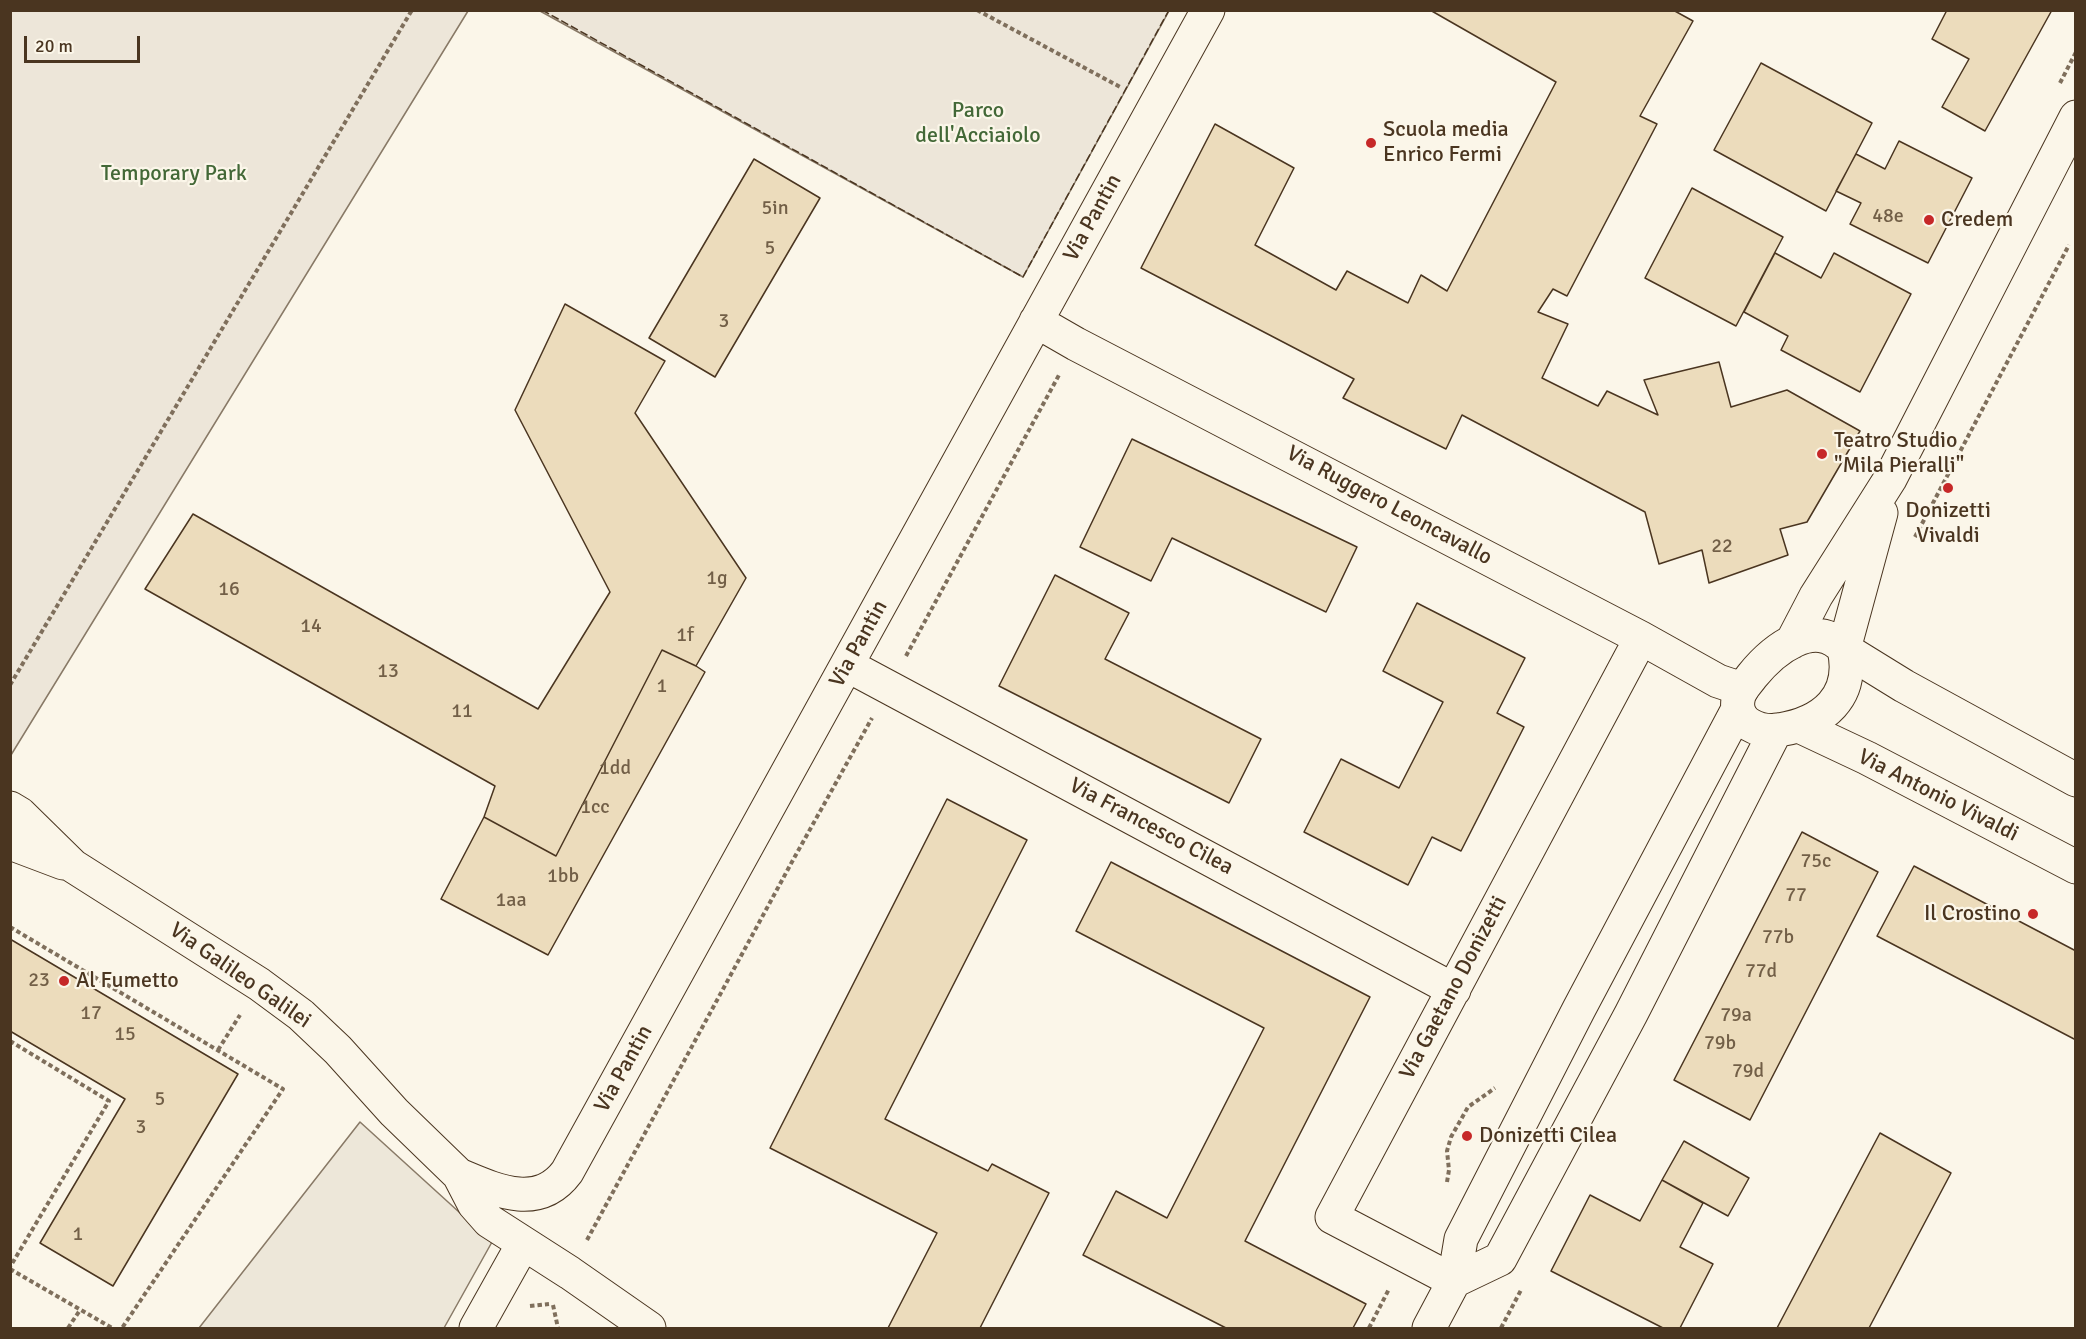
<!DOCTYPE html>
<style>
body{margin:0}
#map{position:relative;width:2086px;height:1339px;overflow:hidden;background:#fbf6e9;font-family:Signika,sans-serif}
canvas{display:block}
.frame{position:absolute;inset:0;border:12px solid #4a3520;pointer-events:none}
.scale{position:absolute;left:24px;top:36px;width:116px;height:27px;box-sizing:border-box;border:3px solid #4a3520;border-top:0;padding-left:8px;font-size:18px;line-height:21px;white-space:nowrap;color:#4a3520;-webkit-text-stroke:4px #fbf6e9;paint-order:stroke}
</style>
<div id="map">
<canvas width="2086" height="1339"></canvas>
<div class="frame"></div>
<div class="scale">20 m</div>
</div>
<script>
const c = document.querySelector('canvas').getContext('2d');
c.lineJoin = 'round';
function fill(path, color) {
  c.fillStyle = color;
  c.fill(path, 'evenodd');
}
function trace(path, color, width, dash) {
  c.strokeStyle = color;
  c.lineWidth = width;
  c.lineCap = dash ? 'butt' : 'round';
  c.setLineDash(dash || []);
  c.stroke(path);
}
function drawText(font, color, halo, rows, align = 'center') {
  c.font = font + ' Signika,sans-serif';
  c.lineWidth = 4.5;
  c.setLineDash([]);
  c.textBaseline = 'middle';
  c.strokeStyle = halo;
  c.fillStyle = color;
  for (const [text, x, y, turn = 0] of rows) {
    c.save();
    c.translate(x, y);
    c.rotate((+turn || 0) * Math.PI / 180);
    c.textAlign = isNaN(turn) ? turn : align;
    if (halo) c.strokeText(text, 0, 0);
    c.fillText(text, 0, 0);
    c.restore();
  }
}
const green = new Path2D(`
 M11,10L468,11L11,755L10,11Z
 M540,11H1169L1023,277Z`);
const parking = new Path2D(`
 M360,1122L492,1242L444,1328H199Z`);
const building = new Path2D(`
 M1430,10H1673L1693,21L1640,116L1657,124L1567,296L1553,289L1538,312L1568,324L1542,378L1598,406L1607,391L1658,415L1644,380L1719,362L1731,407L1787,390L1860,431L1807,522L1780,529L1788,555L1709,583L1702,550L1659,564L1645,512L1462,415L1446,449L1343,398L1354,379L1141,268L1215,124L1294,168L1255,245L1336,290L1347,271L1408,303L1421,275L1447,291L1556,82Z
 M1947,10H2052L1985,131L1942,107L1969,59L1932,39Z
 M1761,63L1872,123L1826,211L1714,150Z
 M1899,141L1972,178L1928,263L1850,224L1861,203L1836,191L1856,154L1885,169Z
 M754,159L820,198L715,377L649,338Z
 M1692,188L1783,237L1736,326L1645,278Z
 M1775,253L1821,278L1834,253L1911,294L1860,392L1781,350L1788,336L1744,312Z
 M565,304L665,361L635,413L746,578L696,666L662,650L556,856L484,817L495,786L145,589L193,514L538,709L610,592L515,410Z
 M1132,439L1357,547L1326,612L1172,538L1151,581L1080,547Z
 M1055,575L1129,613L1105,659L1261,739L1229,803L999,686Z
 M1417,603L1525,658L1497,713L1524,727L1461,851L1432,837L1408,885L1304,832L1341,759L1399,788L1443,702L1383,671Z
 M662,650L696,666L705,672L548,955L441,899L484,817L556,856Z
 M947,799L1027,840L885,1119L988,1171L992,1164L1049,1193L980,1328H888L937,1233L770,1148Z
 M1802,832L1878,872L1750,1120L1674,1080Z
 M1111,862L1370,997L1245,1241L1366,1304L1353,1328H1226L1083,1255L1116,1191L1167,1218L1264,1028L1076,931Z
 M1914,866L2076,951V1040L1877,936Z
 M10,939L238,1074L113,1286L40,1243L125,1099L10,1031Z
 M1880,1133L1951,1173L1869,1328H1777Z
 M1684,1141L1749,1178L1728,1216L1662,1180Z
 M1662,1180L1703,1203L1680,1247L1713,1264L1680,1328H1663L1551,1271L1590,1195L1640,1221Z`);
const path = new Path2D(`
 M977,10L1122,88
 M2060,83L2076,52
 M1915,537L2069,245
 M906,656L1059,375
 M10,685L412,10
 M10,927L283,1089L122,1328
 M10,1041L109,1101L10,1267
 M218,1050L240,1015
 M1447,1182L1449,1170L1447,1151L1451,1137L1468,1107L1495,1088
 M587,1240L793,860L872,718
 M10,1269L112,1328
 M553,1305L558,1328
 M530,1306L549,1304
 M68,1328L80,1310
 M1369,1328L1389,1289
 M1501,1328L1521,1290`);
const street = new Path2D(`
 M1036,321L1076,344L1641,638L1718,681L1742,689
 M1844,649L1904,686L2076,780
 M847,665L1454,990
 M1799,726L1867,758L2076,867
 M10,808L20,814L73,866L259,984L301,1015L338,1050L394,1112L459,1175L474,1204L489,1221L570,1273L649,1328
 M10,843L63,863
 M459,1175C495,1190 538,1211 567,1172L1208,10
 M1454,1281L1332,1217L1641,638
 M476,1328L523,1244`);
const secondary = new Path2D(`
 M1792,642L1816,596L1890,479L2076,117
 M1844,649C1815,616 1773,650 1752,676C1747,683 1739,690 1738,700C1734,723 1760,733 1779,730C1823,723 1855,697 1844,649L1881,513
 M1454,1281L1500,1259L1631,1014L1776,730
 M1429,1328L1454,1281L1461,1239L1579,1009L1738,709`);
const fence = new Path2D(`
 M542,10L1023,277L1169,10`);
const markers = [
 [1371,143,6,"#c62828"],
 [1929,220,6,"#c62828"],
 [1822,454,6,"#c62828"],
 [1948,488,6,"#c62828"],
 [2033,914,6,"#c62828"],
 [64,981,6,"#c62828"],
 [1467,1136,6,"#c62828"]
];
const numberNames = [
 ["5in",775,209],
 ["48e",1888,217],
 ["5",770,249],
 ["3",724,322],
 ["22",1722,547],
 ["1g",717,579],
 ["16",229,590],
 ["14",311,627],
 ["1f",685,636],
 ["13",388,672],
 ["1",662,687],
 ["11",462,712],
 ["1dd",615,769],
 ["1cc",595,808],
 ["75c",1816,862],
 ["1bb",563,877],
 ["77",1796,896],
 ["1aa",511,901],
 ["77b",1778,938],
 ["77d",1761,972],
 ["23",39,981],
 ["17",91,1014],
 ["79a",1736,1016],
 ["15",125,1035],
 ["79b",1720,1044],
 ["79d",1748,1072],
 ["5",160,1100],
 ["3",141,1128],
 ["1",78,1235]
];
const parkNames = [
 ["Parco",978,111],
 ["dell'Acciaiolo",978,136],
 ["Temporary Park",174,174]
];
const poiNames = [
 ["Scuola media",1383,130],
 ["Enrico Fermi",1383,155],
 ["Credem",1941,220],
 ["Teatro Studio",1834,441],
 ["\"Mila Pieralli\"",1834,466],
 ["Donizetti",1948,511,"center"],
 ["Vivaldi",1948,536,"center"],
 ["Il Crostino",2021,914,"right"],
 ["Al Fumetto",76,981],
 ["Donizetti Cilea",1479,1136]
];
const streetNames = [
 ["Via Pantin",1093,218,-61],
 ["Via Ruggero Leoncavallo",1389,506,28],
 ["Via Pantin",859,644,-61],
 ["Via Antonio Vivaldi",1938,796,27],
 ["Via Francesco Cilea",1151,827,28],
 ["Via Galileo Galilei",240,976,35],
 ["Via Gaetano Donizetti",1454,988,-62],
 ["Via Pantin",624,1069,-61]
];
fill(green, '#ede6d9');
trace(green, '#887966', 1.5);
fill(parking, '#ede7d9');
trace(parking, '#887966', 1.5);
fill(building, '#ecdcbc');
trace(building, '#4a3520', 1.5);
trace(street, '#4a3520', 35);
trace(secondary, '#4a3520', 35);
trace(path, '#7f6f5c', 4, [4.5, 3]);
trace(street, '#fbf6e9', 33);
trace(secondary, '#fbf6e9', 33);
trace(fence, '#4a3520', 1.5, [8, 3]);
for (const [x, y, r, color] of markers) {
  const dot = new Path2D();
  dot.arc(x, y, r, 0, 2 * Math.PI);
  c.fillStyle = color;
  c.fill(dot);
  trace(dot, '#fbf6e9', 2);
}
drawText('20px', '#725f47', null, numberNames);
drawText('22px', '#436837', '#fbf6e9', parkNames);
drawText('22px', '#4a3520', '#fbf6e9', poiNames, 'left');
drawText('22px', '#4a3520', '#fbf6e9', streetNames);
</script>
